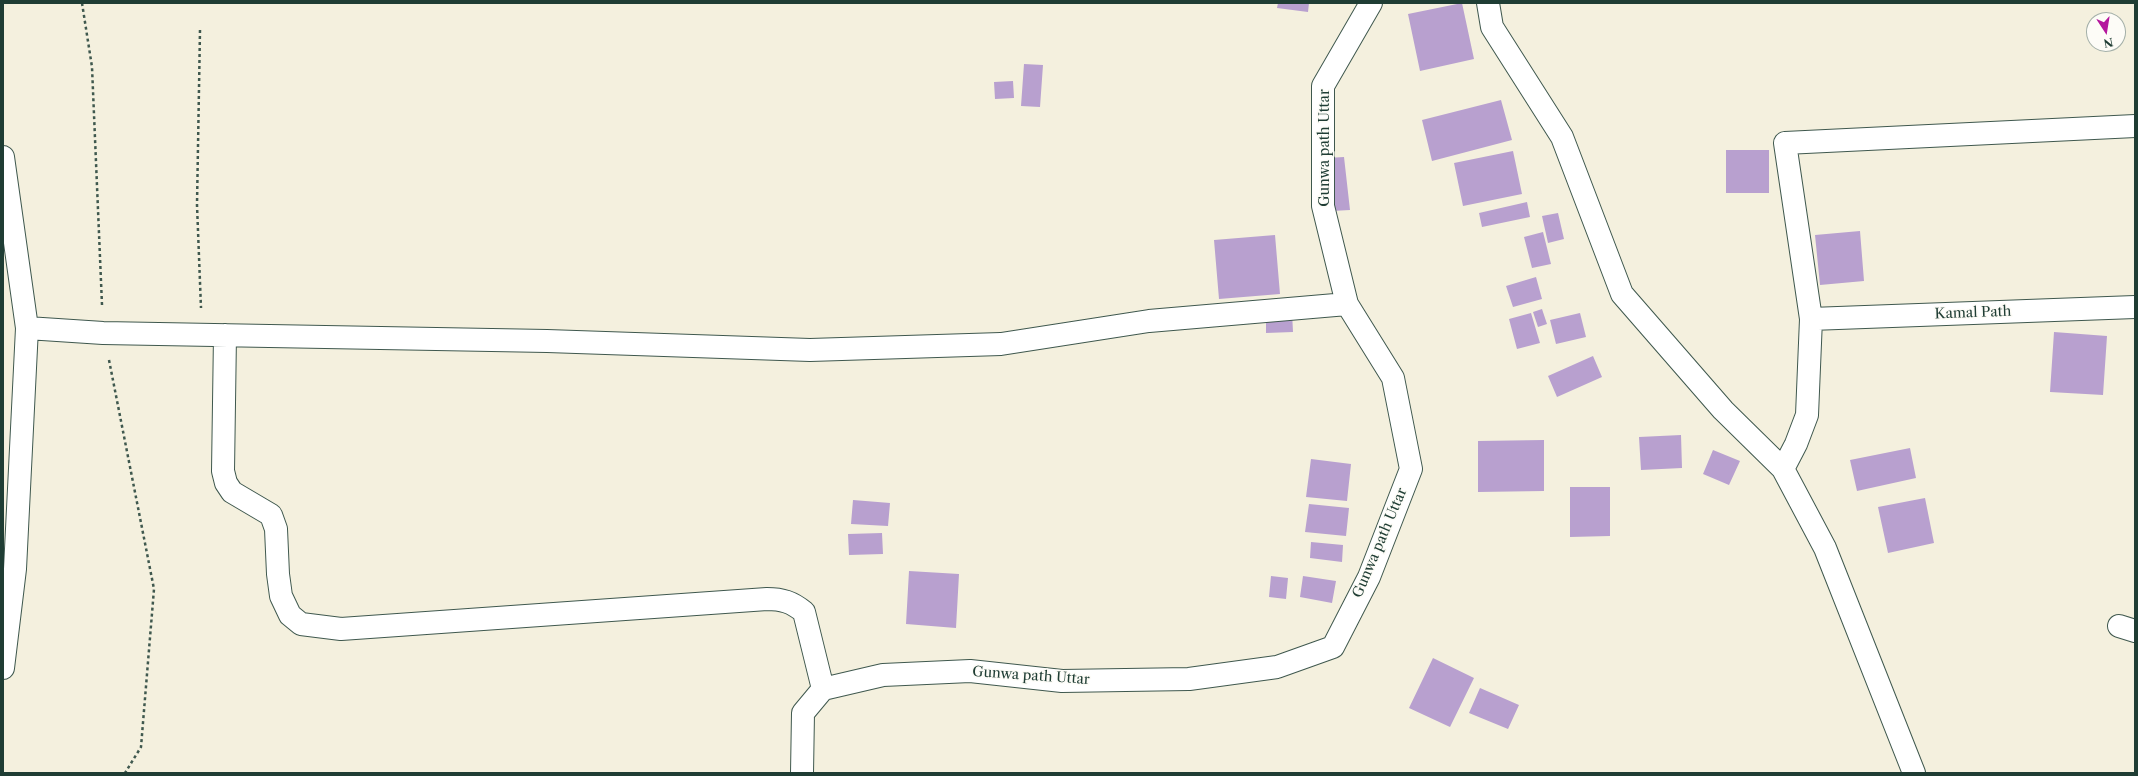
<!DOCTYPE html>
<style>
body{margin:0}
#map{position:relative;width:2138px;height:776px;overflow:hidden;background:#f4f0de;font-family:"Libre Caslon Text",serif}
canvas{display:block}
.frame{position:absolute;inset:0;border:4px solid #1f3d34;pointer-events:none}
.north{position:absolute;left:2086px;top:12px;width:40px;height:40px;box-sizing:border-box;background:#fdfcf7;border:1px solid #a4b0a9;border-radius:50%;rotate:168deg;font-size:11px;font-weight:700;line-height:16px;text-align:center;color:#1f3d34}
.north::after{content:'';display:block;margin:auto;width:14px;height:18px;background:#b5179e;clip-path:polygon(50% 0,100% 100%,50% 72%,0 100%)}
</style>
<div id="map">
<canvas width="2138" height="776"></canvas>
<div class="frame"></div>
<div class="north">N</div>
</div>
<script>
const c = document.querySelector('canvas').getContext('2d');
c.lineJoin = 'round';
function fill(path, color) {
  c.fillStyle = color;
  c.fill(path, 'evenodd');
}
function trace(path, color, width, dash) {
  c.strokeStyle = color;
  c.lineWidth = width;
  c.lineCap = dash ? 'butt' : 'round';
  c.setLineDash(dash || []);
  c.stroke(path);
}
function drawText(font, color, halo, rows, align = 'center') {
  c.font = font + ' "Libre Caslon Text",serif';
  c.lineWidth = 3;
  c.setLineDash([]);
  c.textBaseline = 'middle';
  c.strokeStyle = halo;
  c.fillStyle = color;
  for (const [text, x, y, turn = 0] of rows) {
    c.save();
    c.translate(x, y);
    c.rotate((+turn || 0) * Math.PI / 180);
    c.textAlign = isNaN(turn) ? turn : align;
    if (halo) c.strokeText(text, 0, 0);
    c.fillText(text, 0, 0);
    c.restore();
  }
}
const building = new Path2D(`
 M1278,3H1309L1308,12L1277,8Z
 M1462,3L1474,59L1420,71L1408,14Z
 M1024,64L1043,65L1040,107L1021,106Z
 M1013,81L1014,98L995,99L994,82Z
 M1501,100L1512,140L1432,161L1422,120Z
 M1726,150H1769V193H1726Z
 M1513,151L1522,194L1463,206L1454,163Z
 M1344,157L1350,210L1332,211L1327,158Z
 M1527,202L1530,217L1482,227L1479,213Z
 M1558,213L1564,239L1548,243L1542,216Z
 M1860,231L1864,281L1820,285L1815,235Z
 M1543,232L1551,264L1532,268L1524,237Z
 M1275,235L1280,294L1219,299L1214,240Z
 M1536,277L1542,299L1513,307L1506,286Z
 M1542,309L1547,324L1538,327L1533,312Z
 M1292,312L1293,332L1266,333V313Z
 M1531,313L1540,343L1517,349L1509,319Z
 M1580,313L1586,337L1556,344L1550,320Z
 M2054,332L2107,336L2103,395L2050,392Z
 M1593,356L1602,377L1557,397L1548,376Z
 M1681,435L1682,468L1641,470L1639,437Z
 M1544,440V491L1478,492V441Z
 M1910,448L1916,478L1857,491L1850,460Z
 M1713,450L1740,461L1729,485L1703,474Z
 M1311,459L1351,464L1347,501L1306,497Z
 M1570,487H1610V536L1570,537Z
 M1925,498L1934,543L1888,553L1878,507Z
 M853,500L890,503L888,526L851,524Z
 M1309,504L1349,508L1346,536L1305,532Z
 M882,533L883,554L849,555L848,534Z
 M1311,542L1343,545L1342,562L1310,558Z
 M909,571L959,574L956,628L906,624Z
 M1271,576L1288,578L1286,599L1269,597Z
 M1303,576L1336,581L1332,603L1300,597Z
 M1433,658L1474,678L1450,727L1409,708Z
 M1480,688L1519,705L1508,729L1469,713Z`);
const path = new Path2D(`
 M82,3L92,67L102,305
 M200,30L197,205L201,308
 M109,360L154,589L141,747L125,773`);
const minor = new Path2D(`
 M1488,3L1492,27L1562,137L1622,294L1723,410L1783,469L1825,548L1914,773
 M3,157L27,328L15,569L3,668
 M1811,319L2135,307
 M27,328L103,333L547,341L810,350L1001,344L1149,321L1347,304
 M225,335L223,471L226,483L232,492L271,515L276,529L278,574L281,596L290,615L301,624L341,629L767,599C782,599 792,602 804,612L823,689
 M1783,469L1796,444L1807,415L1811,319L1785,143L2135,126
 M2119,626L2135,631
 M802,773L803,713L823,689L883,675L970,671L1062,681L1189,679L1277,667L1333,647L1369,577L1411,469L1393,378L1347,304L1323,206V86L1371,3`);
const streetNames = [
 ["Gunwa path Uttar",1325,148,-90],
 ["Kamal Path",1973,313,-2],
 ["Gunwa path Uttar",1380,543,-67],
 ["Gunwa path Uttar",1031,676,4]
];
fill(building, '#b8a0cf');
trace(minor, '#3f584e', 24);
trace(path, '#3f584e', 2.5, [3, 3]);
trace(minor, '#fff', 22);
drawText('14px', '#1f3d34', '#fdfcf7', streetNames);
</script>
